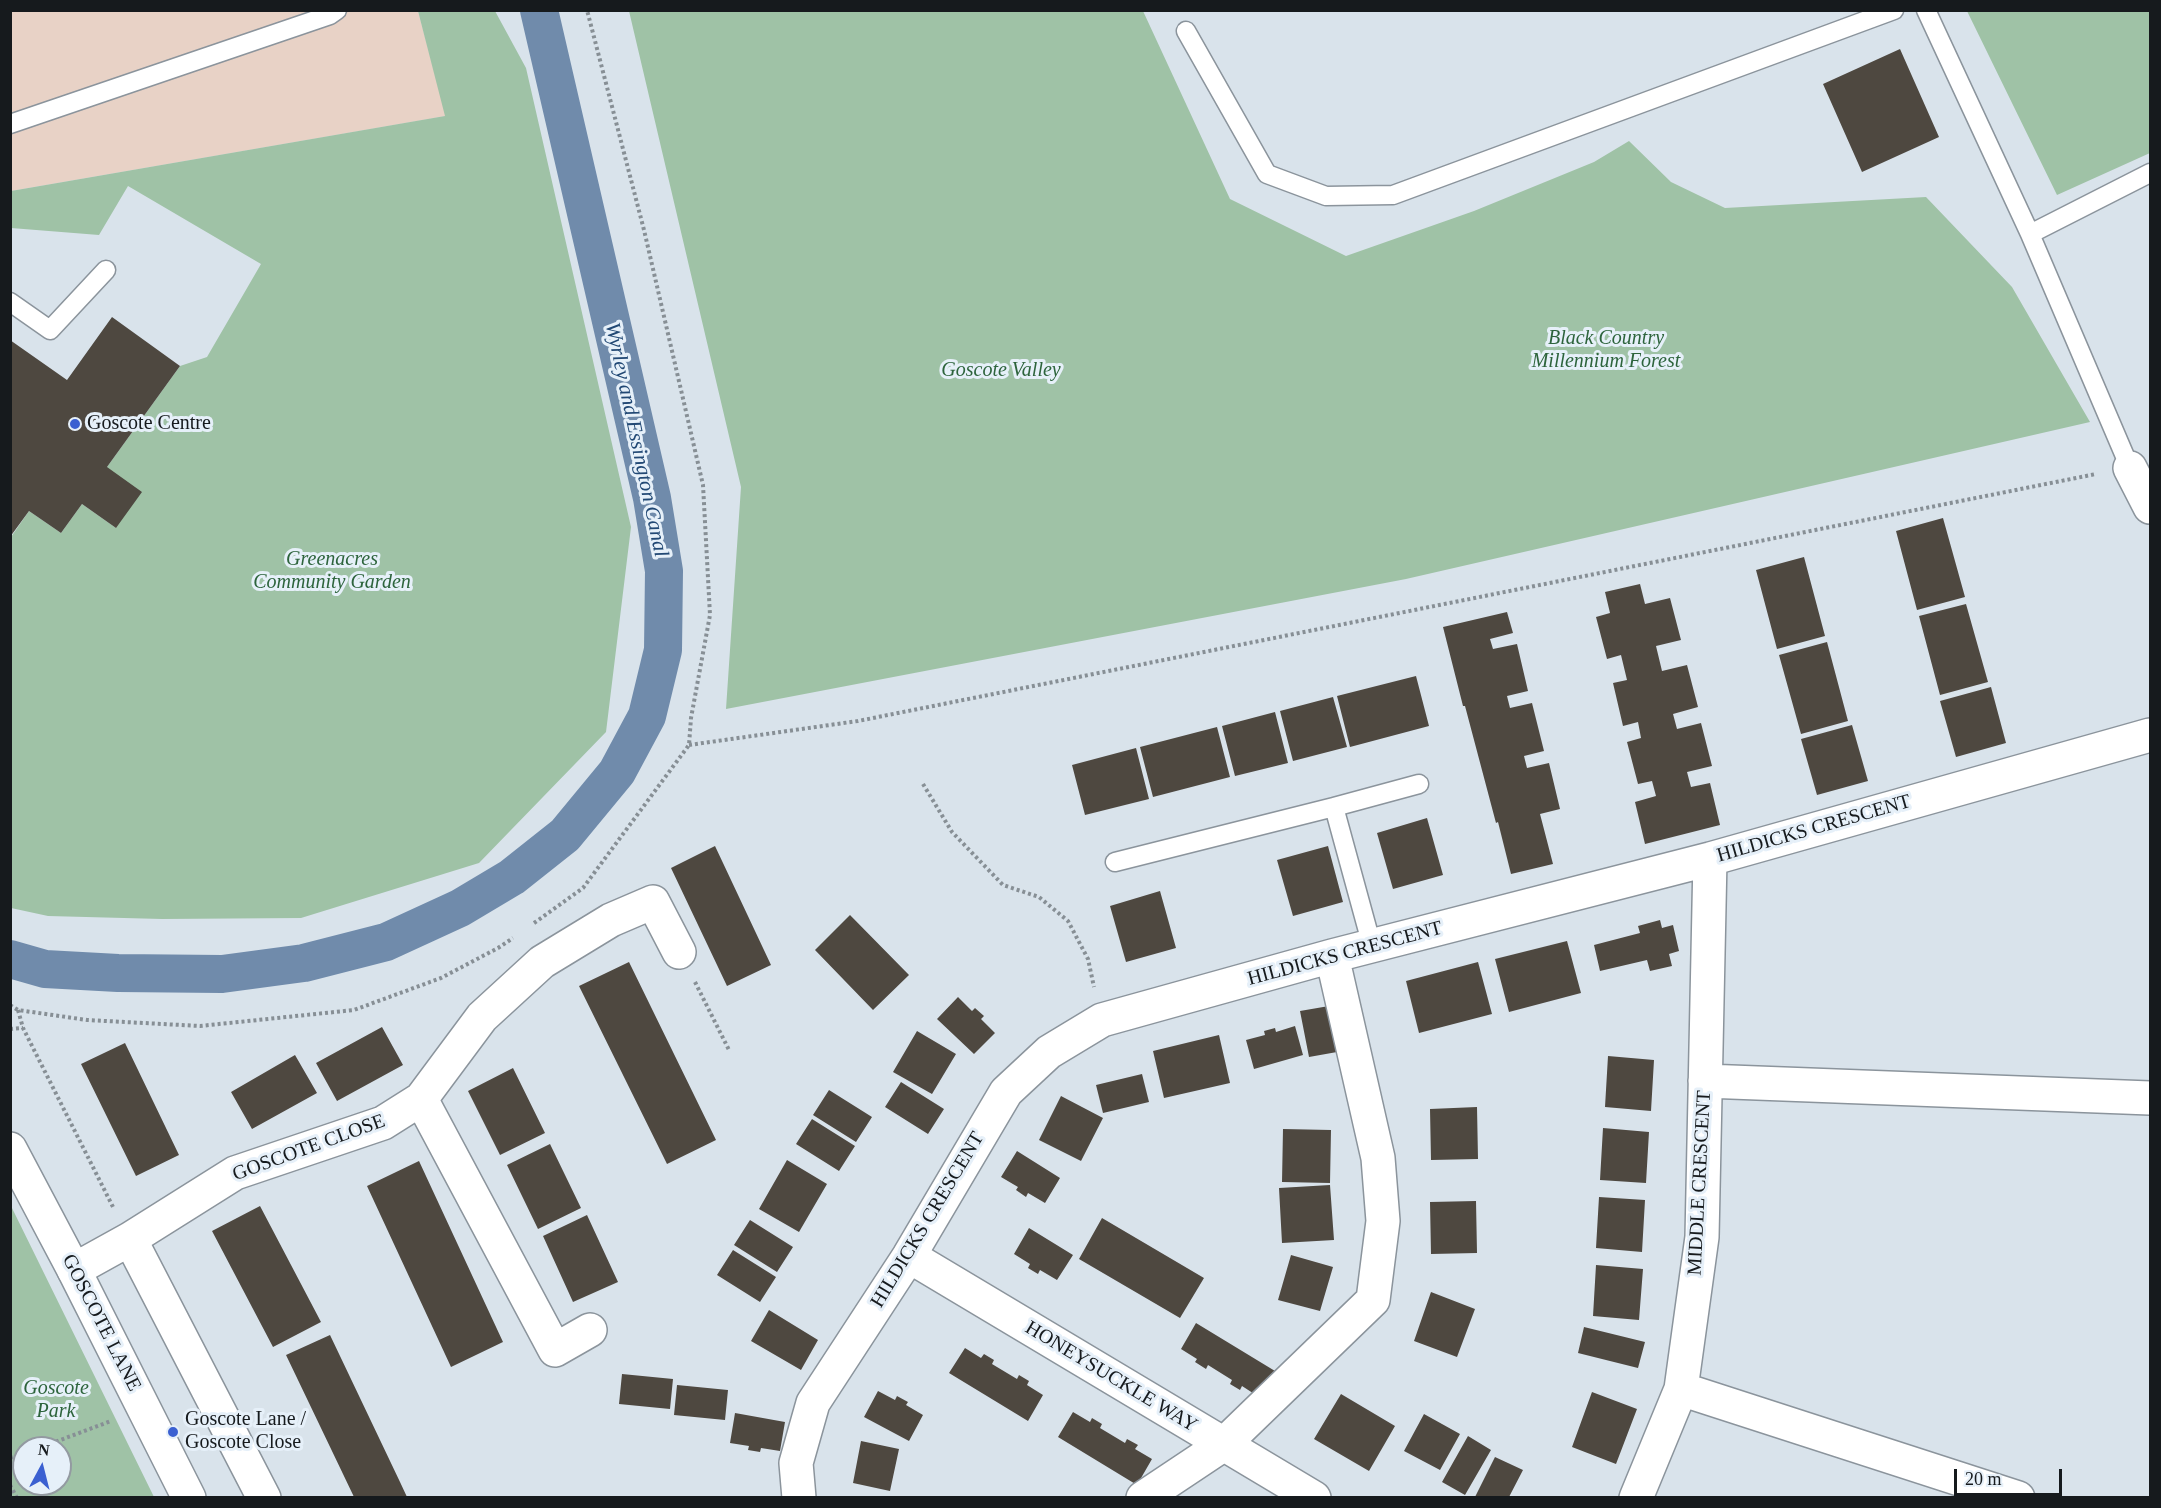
<!DOCTYPE html>
<style>
body{margin:0}
#map{position:relative;width:2161px;height:1508px;overflow:hidden;background:#d9e3eb;font-family:Georgia,serif}
canvas{display:block}
.frame{position:absolute;inset:0;border:12px solid #161a1d;pointer-events:none}
.north{position:absolute;left:12px;top:1436px;width:60px;height:60px;box-sizing:border-box;background:#e6f0f9;border:2px solid #939aa1;border-radius:50%;rotate:7deg;font-size:16px;font-weight:700;line-height:24px;text-align:center;color:#161a1d}
.north::after{content:'';display:block;margin:auto;width:21px;height:27px;background:#3b60d1;clip-path:polygon(50% 0,100% 100%,50% 72%,0 100%)}
.scale{position:absolute;left:1954px;top:1469px;width:108px;height:27px;box-sizing:border-box;border:3px solid #161a1d;border-top:0;padding-left:8px;font-size:18px;line-height:21px;white-space:nowrap;color:#161a1d;-webkit-text-stroke:4px #e6f0f9;paint-order:stroke}
</style>
<div id="map">
<canvas width="2161" height="1508"></canvas>
<div class="frame"></div>
<div class="north">N</div>
<div class="scale">20 m</div>
</div>
<script>
const c = document.querySelector('canvas').getContext('2d');
c.lineJoin = 'round';
function fill(path, color) {
  c.fillStyle = color;
  c.fill(path, 'evenodd');
}
function trace(path, color, width, dash) {
  c.strokeStyle = color;
  c.lineWidth = width;
  c.lineCap = dash ? 'butt' : 'round';
  c.setLineDash(dash || []);
  c.stroke(path);
}
function drawText(font, color, halo, rows, align = 'center') {
  c.font = font + ' Georgia,serif';
  c.lineWidth = 6;
  c.setLineDash([]);
  c.textBaseline = 'middle';
  c.strokeStyle = halo;
  c.fillStyle = color;
  for (const [text, x, y, turn = 0] of rows) {
    c.save();
    c.translate(x, y);
    c.rotate((+turn || 0) * Math.PI / 180);
    c.textAlign = isNaN(turn) ? turn : align;
    if (halo) c.strokeText(text, 0, 0);
    c.fillText(text, 0, 0);
    c.restore();
  }
}
const commercial = new Path2D(`
 M11,11H418L446,116L11,191Z`);
const green = new Path2D(`
 M418,11H495L526,68L631,527L606,732L479,863L301,918L162,919L48,916L11,908V537L29,511L61,533L82,504L116,528L107,467L180,366L207,357L261,264L128,186L99,235L11,228V191L445,116Z
 M629,11H1143L1230,199L1346,256L1474,211L1594,162L1629,141L1671,182L1725,208L1926,197L2012,287L2090,422L1406,579L726,709L741,487Z
 M1967,11H2150V153L2057,195Z
 M11,1206L154,1497H11ZM24,1448H60V1484H24Z`);
const canal = new Path2D(`
 M10,959L45,969L118,973L222,974L304,963L386,942L460,908L512,877L565,835L617,772L647,716L663,650L664,571L652,498L539,10`);
const building = new Path2D(`
 M1900,49L1939,137L1862,172L1823,84Z
 M112,317L180,366L107,467L142,492L116,528L82,504L61,533L29,511L10,537V340L67,380Z
 M1943,518L1965,597L1917,610L1896,531Z
 M1804,557L1825,636L1777,649L1756,570Z
 M1640,584L1645,604L1670,598L1681,640L1656,646L1662,671L1687,665L1698,707L1673,714L1677,729L1701,723L1712,766L1687,772L1691,787L1710,783L1720,825L1645,844L1635,802L1656,796L1652,781L1638,784L1627,742L1641,738L1638,722L1623,726L1613,683L1627,680L1621,655L1607,659L1596,617L1610,613L1605,592Z
 M1966,604L1988,682L1940,695L1919,616Z
 M1507,612L1513,633L1490,639L1493,649L1517,644L1528,691L1507,696L1510,708L1532,703L1544,751L1524,756L1527,768L1549,763L1560,809L1540,814L1553,864L1511,874L1498,822L1496,823L1465,706H1463L1443,627Z
 M1827,642L1848,721L1801,734L1779,655Z
 M1416,676L1429,726L1350,747L1337,696Z
 M1991,687L2006,743L1956,757L1940,701Z
 M1333,697L1347,747L1293,761L1280,711Z
 M1275,712L1288,763L1235,776L1222,726Z
 M1852,725L1868,781L1817,795L1801,739Z
 M1217,727L1230,777L1153,797L1140,747Z
 M1136,748L1149,799L1085,815L1072,765Z
 M1427,818L1443,875L1393,889L1377,833Z
 M715,846L771,965L727,986L671,868Z
 M1328,846L1343,902L1293,916L1277,860Z
 M1160,891L1176,948L1126,962L1110,906Z
 M850,915L909,975L873,1010L815,950Z
 M1660,920L1662,928L1673,925L1679,951L1669,954L1672,966L1650,971L1647,960L1600,971L1594,945L1640,933L1638,926Z
 M1567,941L1581,993L1509,1012L1495,959Z
 M629,962L716,1140L667,1164L579,986Z
 M1478,962L1492,1014L1419,1033L1406,981Z
 M958,997L972,1011L975,1008L984,1016L981,1019L995,1033L974,1054L937,1019Z
 M1329,1006L1337,1052L1309,1057L1300,1011Z
 M1295,1026L1303,1055L1254,1069L1246,1040L1265,1035L1264,1031L1275,1028L1276,1032Z
 M382,1027L403,1065L337,1101L316,1063Z
 M917,1031L956,1054L932,1094L893,1072Z
 M1219,1035L1230,1083L1164,1098L1153,1051Z
 M125,1043L179,1155L136,1176L81,1064Z
 M295,1055L317,1093L252,1129L231,1092Z
 M1608,1056L1654,1060L1651,1111L1605,1107Z
 M513,1068L545,1133L500,1155L468,1091Z
 M1142,1074L1149,1102L1103,1113L1096,1085Z
 M901,1082L944,1109L928,1134L885,1107Z
 M829,1090L872,1117L856,1142L813,1115Z
 M1061,1096L1103,1118L1081,1161L1039,1140Z
 M1477,1107L1478,1159L1431,1160L1430,1109Z
 M812,1119L855,1146L839,1171L796,1144Z
 M1603,1128L1649,1132L1646,1183L1600,1180Z
 M1283,1129L1331,1130L1330,1183L1282,1182Z
 M550,1144L581,1208L538,1229L507,1165Z
 M1017,1151L1060,1178L1045,1203L1028,1193L1026,1197L1016,1190L1018,1187L1001,1177Z
 M787,1160L827,1184L799,1232L759,1209Z
 M419,1161L503,1342L451,1367L367,1186Z
 M1330,1185L1334,1240L1282,1243L1279,1188Z
 M1599,1197L1645,1200L1642,1252L1596,1248Z
 M1476,1201L1477,1253L1431,1254L1430,1202Z
 M260,1206L321,1322L273,1347L212,1231Z
 M587,1215L618,1282L573,1302L543,1236Z
 M1102,1218L1204,1278L1180,1318L1079,1259Z
 M750,1220L793,1247L777,1272L734,1245Z
 M1029,1228L1073,1255L1057,1280L1040,1270L1038,1274L1028,1268L1030,1264L1014,1254Z
 M733,1250L776,1277L760,1302L717,1275Z
 M1291,1255L1333,1267L1320,1311L1278,1300Z
 M1596,1265L1643,1269L1639,1320L1593,1316Z
 M1431,1292L1475,1309L1457,1357L1414,1341Z
 M769,1310L818,1340L801,1370L751,1341Z
 M1196,1323L1275,1371L1259,1397L1242,1386L1240,1390L1230,1384L1232,1380L1208,1365L1206,1369L1195,1362L1197,1359L1181,1349Z
 M1584,1327L1645,1342L1638,1368L1578,1353Z
 M330,1335L400,1482L407,1497H354L343,1474L286,1355Z
 M965,1348L981,1358L984,1354L994,1360L992,1364L1017,1379L1019,1375L1029,1381L1027,1385L1043,1395L1028,1421L949,1373Z
 M622,1374L673,1379L670,1409L619,1404Z
 M677,1385L728,1390L725,1420L674,1415Z
 M878,1391L895,1400L897,1396L908,1402L906,1405L923,1415L909,1441L864,1417Z
 M1592,1392L1637,1409L1616,1464L1572,1447Z
 M1341,1394L1395,1426L1369,1471L1314,1439Z
 M1073,1412L1090,1422L1092,1418L1102,1424L1100,1428L1125,1443L1127,1439L1138,1445L1135,1449L1152,1459L1137,1485L1058,1437Z
 M735,1413L785,1422L780,1451L761,1448L760,1452L748,1450L749,1446L730,1443Z
 M1424,1414L1460,1434L1440,1470L1404,1451Z
 M1468,1436L1491,1450L1465,1495L1442,1482Z
 M861,1441L899,1449L890,1491L853,1483Z
 M1495,1457L1523,1470L1509,1497H1475Z`);
const path = new Path2D(`
 M689,745L858,721L2096,474
 M923,784L952,832L1003,885L1039,897L1068,921L1088,959L1094,987
 M534,923L583,888L689,745L691,718L710,615L703,485L644,230L587,10
 M695,982L729,1050
 M10,1005L18,1010L87,1020L200,1026L354,1010L441,978L498,948L513,938
 M18,1010L23,1028L114,1209
 M10,1029L23,1028
 M39,1448L111,1421
 M10,1458L24,1453
 M10,1485L17,1498`);
const service = new Path2D(`
 M1926,10L2030,234L2130,468
 M1186,31L1267,174L1326,196L1393,195L1894,10
 M10,124L330,15L337,10
 M2030,234L2150,173
 M10,302L50,330L106,270
 M1334,807L1419,784
 M1115,862L1334,807L1372,946`);
const minor = new Path2D(`
 M2130,468L2150,507
 M1705,1081L2150,1098
 M421,1099L555,1350L590,1330
 M130,1239L264,1498
 M909,1256L1314,1498
 M74,1270L130,1239L235,1173L383,1123L421,1099L482,1017L542,962L611,920L653,902L679,952
 M1681,1389L2018,1498
 M799,1498L796,1463L813,1403L909,1256L1006,1092L1049,1052L1102,1020L1332,956L1710,859L2150,735
 M1143,1498L1224,1444L1373,1300L1383,1221L1378,1158L1332,956
 M1636,1498L1681,1389L1702,1237L1710,859`);
const tertiary = new Path2D(`
 M10,1149L74,1270L189,1498`);
const markers = [
 [75,424,6,"#3b60d1"],
 [173,1432,6,"#3b60d1"]
];
const parkNames = [
 ["Black Country",1606,339],
 ["Millennium Forest",1606,362],
 ["Goscote Valley",1001,371],
 ["Greenacres",332,560],
 ["Community Garden",332,583],
 ["Goscote",56,1389],
 ["Park",56,1412]
];
const poiNames = [
 ["Goscote Centre",87,424],
 ["Goscote Lane /",185,1420],
 ["Goscote Close",185,1443]
];
const streetNames = [
 ["HILDICKS CRESCENT",1814,829,-16],
 ["HILDICKS CRESCENT",1345,954,-15],
 ["GOSCOTE CLOSE",309,1148,-20],
 ["MIDDLE CRESCENT",1700,1183,-87],
 ["HILDICKS CRESCENT",928,1220,-59],
 ["GOSCOTE LANE",101,1323,63],
 ["HONEYSUCKLE WAY",1111,1377,31]
];
const waterNames = [
 ["Wyrley and Essington Canal",636,440,78]
];
fill(commercial, '#e8d2c6');
fill(green, '#9fc2a6');
trace(canal, '#708bab', 38);
fill(building, '#4e4840');
trace(service, '#8b949c', 21);
trace(minor, '#8b949c', 36);
trace(tertiary, '#8b949c', 36);
trace(path, '#878f95', 4, [3, 3]);
trace(service, '#fff', 18);
trace(minor, '#fff', 33);
trace(tertiary, '#fff', 33);
for (const [x, y, r, color] of markers) {
  const dot = new Path2D();
  dot.arc(x, y, r, 0, 2 * Math.PI);
  c.fillStyle = color;
  c.fill(dot);
  trace(dot, '#e6f0f9', 2);
}
drawText('italic 20px', '#2d643c', '#e6f0f9', parkNames);
drawText('20px', '#161a1d', '#e6f0f9', poiNames, 'left');
drawText('20px', '#161a1d', '#e6f0f9', streetNames);
drawText('italic 21px', '#214874', '#e6f0f9', waterNames);
</script>
